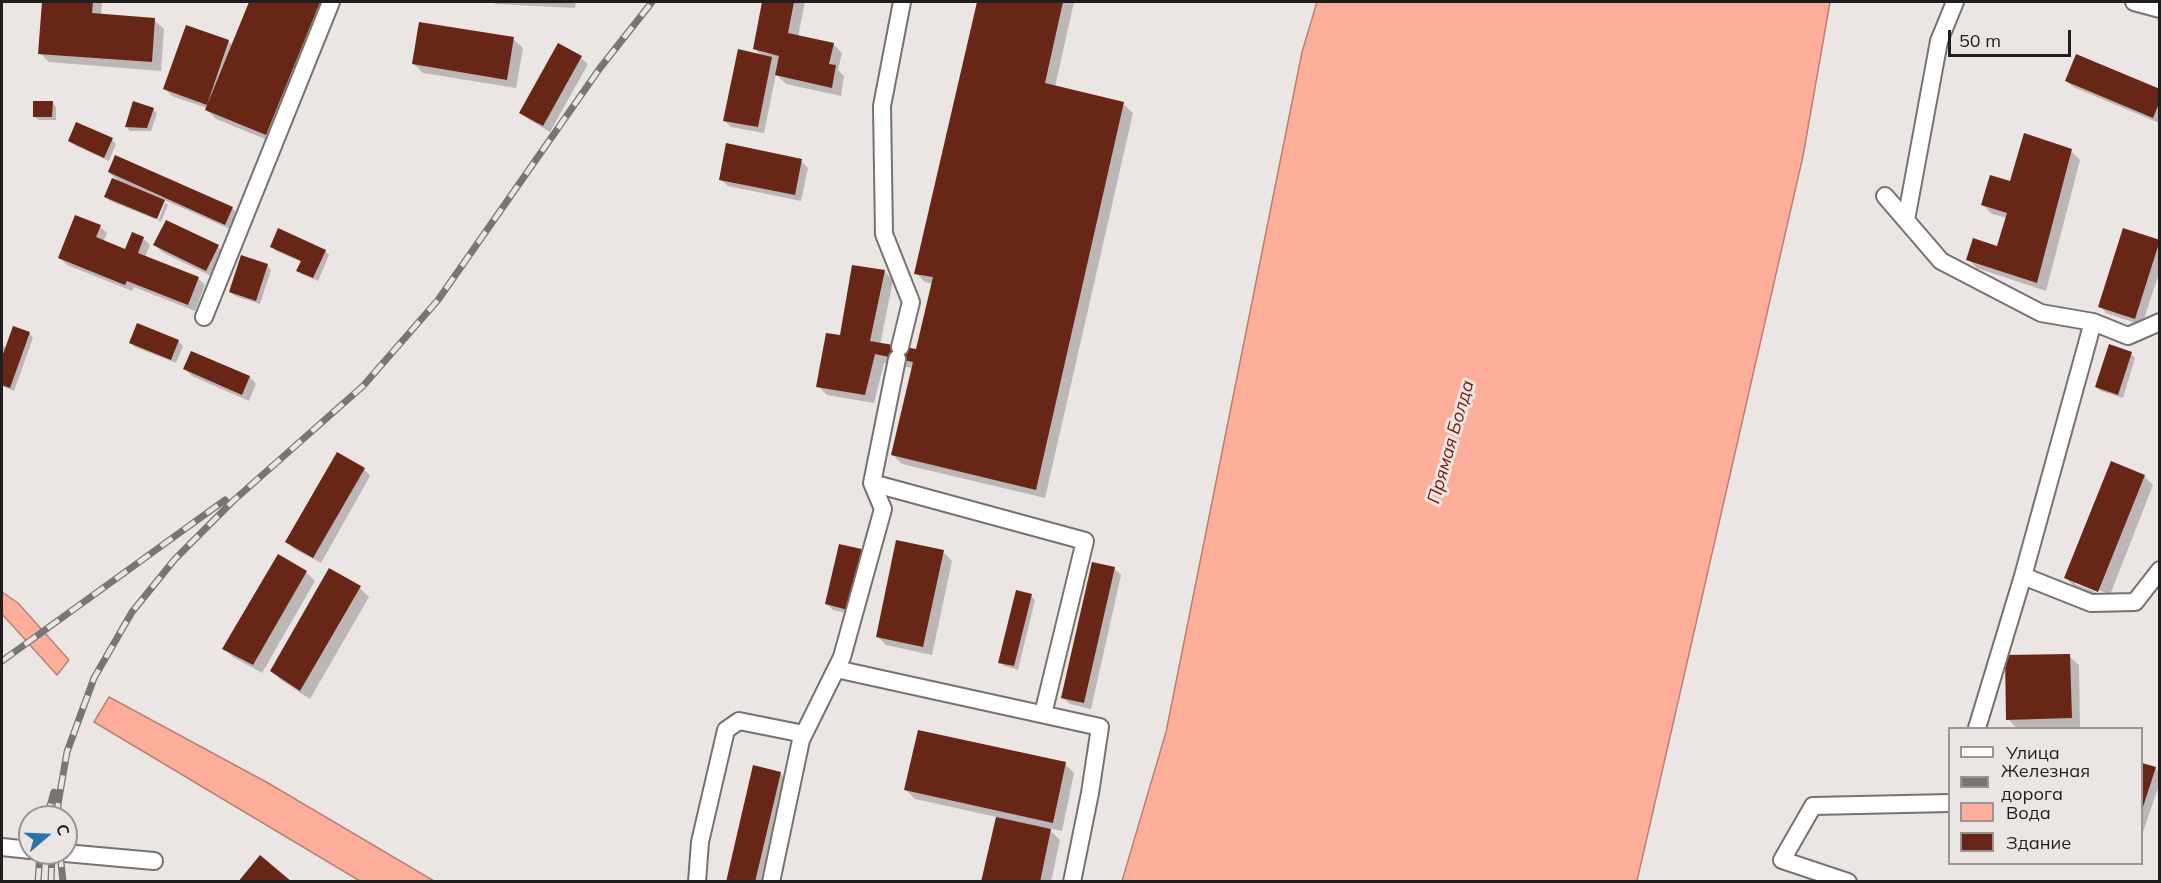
<!DOCTYPE html>
<meta charset="utf-8">
<style>
body{margin:0}
#map{position:relative;width:2161px;height:883px;overflow:hidden;background:#ebe5e4;font-family:Mulish,sans-serif}
canvas{display:block}
.frame{position:absolute;inset:0;border:3px solid #1f1d1d;pointer-events:none}
.legend{position:absolute;left:1948px;top:727px;width:195px;height:138px;box-sizing:border-box;background:#ebe5e4;border:2px solid #999594;margin:0;padding:8px 10px;list-style:none;font-size:18px;color:#1f1d1d}
.legend li{display:flex;align-items:center;gap:12px;height:30px}
.legend b{width:30px;border:2px solid #999594}
.north{position:absolute;left:18px;top:805px;width:60px;height:60px;box-sizing:border-box;background:#ebe5e4;border:2px solid #999594;border-radius:50%;rotate:71deg;font-size:16px;font-weight:700;line-height:24px;text-align:center;color:#1f1d1d}
.north::after{content:'';display:block;margin:auto;width:21px;height:27px;background:#2d73a8;clip-path:polygon(50% 0,100% 100%,50% 72%,0 100%)}
.scale{position:absolute;left:1948px;top:30px;width:123px;height:27px;box-sizing:border-box;border:3px solid #1f1d1d;border-top:0;padding-left:8px;font-size:18px;line-height:21px;white-space:nowrap;color:#1f1d1d;-webkit-text-stroke:4px #ebe5e4;paint-order:stroke}
</style>
<div id="map">
<canvas width="2161" height="883"></canvas>
<div class="frame"></div>
<ul class="legend">
<li><b style="height:8px;background:#fff"></b>Улица</li>
<li><b style="height:8px;background:#797575"></b>Железная дорога</li>
<li><b style="height:16px;background:#fdae9a"></b>Вода</li>
<li><b style="height:16px;background:#682617"></b>Здание</li>
</ul>
<div class="north">С</div>
<div class="scale">50 m</div>
</div>
<script>
const c = document.querySelector('canvas').getContext('2d');
c.lineJoin = 'round';
function fill(path, color) {
  c.fillStyle = color;
  c.fill(path, 'evenodd');
}
function trace(path, color, width, dash) {
  c.strokeStyle = color;
  c.lineWidth = width;
  c.lineCap = dash ? 'butt' : 'round';
  c.setLineDash(dash || []);
  c.stroke(path);
}
function drawText(font, color, halo, rows, align = 'center') {
  c.font = font + ' Mulish,sans-serif';
  c.lineWidth = 6;
  c.setLineDash([]);
  c.textBaseline = 'middle';
  c.strokeStyle = halo;
  c.fillStyle = color;
  for (const [text, x, y, turn = 0] of rows) {
    c.save();
    c.translate(x, y);
    c.rotate((+turn || 0) * Math.PI / 180);
    c.textAlign = isNaN(turn) ? turn : align;
    if (halo) c.strokeText(text, 0, 0);
    c.fillText(text, 0, 0);
    c.restore();
  }
}
const water = new Path2D(`
 M1317,2H1830L1803,156L1637,881H1122L1166,732L1302,52Z
 M2,592L18,603L69,660L57,675L2,614Z
 M109,697L268,783L434,881H360L94,722Z`);
const shadow = new Path2D(`
 M44,2H102L101,16L154,20L164,29L161,71L49,62L40,53Z
 M250,2H332L275,143L216,119L207,110V108L172,96L165,89L228,41L233,46Z
 M493,2H576L575,8L496,4Z
 M763,2H805L798,37L833,44L842,53L838,70L844,76L841,96L786,84L776,74L764,133L731,127L724,120L762,56L755,49Z
 M978,2H1074L1055,87L1123,104L1133,113L1045,498L902,464L893,455L913,368L884,363L874,403L827,395L818,386L842,337L884,271L893,280L880,345L917,351L933,284L925,282L916,273Z
 M513,39L523,48L516,88L423,73L414,64Z
 M559,45L581,58L588,64L550,132L528,119L521,112Z
 M2066,81L2160,91L2159,123L2073,87Z
 M52,102L56,107V120H38L34,116Z
 M153,109L157,113L151,131H130L126,127Z
 M112,140L116,144L109,161L74,145L69,141Z
 M2071,151L2080,160L2046,291L1977,268L1968,259L1998,248L2007,218L1992,214L1983,205L2011,183Z
 M801,161L808,168L801,201L728,186L721,180Z
 M109,172L232,208L239,215L232,230L162,199L155,219L110,201L106,197L120,183Z
 M165,203L168,205L161,222L158,221Z
 M100,227L107,233L103,242L126,251L143,238L150,245L145,257L198,278L205,285L195,311L134,287L132,291L67,265L60,258Z
 M2124,230L2160,242V270L2142,325L2106,313L2100,306Z
 M155,245L218,247L224,253L213,277L162,252Z
 M272,247L325,251L329,255L318,281L302,274L298,270L302,262L276,251Z
 M267,265L271,270L260,304L235,296L230,292Z
 M29,333L33,338L14,391L2,386V345L6,348Z
 M178,341L183,346L176,363L135,347L131,343Z
 M192,353L250,377L256,384L249,401L192,376L185,369Z
 M2131,354L2135,358L2123,398L2101,391L2096,387Z
 M364,469L370,476L321,563L294,549L287,542Z
 M2144,476L2153,485L2108,600L2075,587L2066,578ZM2075,581L2106,593L2105,596L2075,584Z
 M866,552L859,616L833,610L826,603Z
 M943,552L952,561L932,655L886,645L877,636Z
 M1114,568L1121,575L1091,709L1070,704L1063,698Z
 M306,572L315,581L262,673L233,657L224,648Z
 M360,588L369,597L310,699L281,680L272,671Z
 M1031,596L1035,600L1018,670L1004,666L1000,662Z
 M2069,656L2079,665L2080,727L2017,728L2008,719Z
 M1065,764L1074,773L1062,831L1048,828L1060,840L1051,882H983L997,817L915,799L906,790Z
 M2142,764L2155,768L2160,773V782L2143,832L2142,831Z
 M780,773L787,780L763,882H727Z`);
const building = new Path2D(`
 M42,2H93L92,13L155,18L152,62L38,54Z
 M249,2H320L266,135L205,110Z
 M762,2H794L788,33L834,43L829,64L836,65L832,88L775,75L779,56L753,49Z
 M977,2H1063L1045,83L1124,102L1036,490L891,455L913,362L875,354L865,395L816,387L826,333L840,335L852,265L885,270L870,341L916,349L933,277L914,274Z
 M419,22L514,37L507,80L412,64Z
 M186,25L229,40L207,105L163,89Z
 M558,43L582,56L543,126L519,113Z
 M738,49L772,57L758,127L723,121Z
 M2076,54L2160,89V101L2153,118L2065,81Z
 M33,101H53L52,117H33Z
 M133,101L154,108L147,128L125,127Z
 M76,122L113,138L104,158L68,141Z
 M2024,133L2072,149L2037,283L1966,260L1973,238L1997,246L2007,213L1981,205L1990,175L2010,181Z
 M726,143L802,159L795,195L719,180Z
 M115,155L233,207L225,225L108,172Z
 M112,178L165,200L157,219L104,197Z
 M75,215L101,225L96,237L125,249L132,232L144,237L138,253L199,277L188,305L127,281L125,285L58,258Z
 M166,220L219,245L206,271L153,245Z
 M278,228L326,250L313,278L296,271L301,261L270,247Z
 M2123,228L2160,240L2135,319L2098,307Z
 M241,255L268,264L256,301L229,292Z
 M137,323L179,340L171,360L129,343Z
 M13,326L30,332L10,388L2,385V357Z
 M2109,344L2132,352L2118,395L2095,387Z
 M191,351L250,376L242,395L183,369Z
 M337,452L365,468L313,558L285,542Z
 M2111,461L2145,475L2098,592L2064,578Z
 M896,540L944,550L923,647L876,637Z
 M839,544L866,550L852,611L825,604Z
 M278,554L307,571L253,665L222,649Z
 M1092,562L1115,567L1084,703L1061,698Z
 M329,568L361,586L300,691L270,671Z
 M1016,590L1032,594L1014,666L998,663Z
 M2070,654L2072,718L2006,720L2005,655Z
 M918,730L1066,762L1053,823L904,790Z
 M2142,763L2156,767L2142,810Z
 M753,765L781,772L755,882H726Z
 M996,817L1051,829L1040,882H981Z
 M260,855L292,882H238Z`);
const minor = new Path2D(`
 M2134,2L2160,9
 M1885,196L1941,261L2041,313L2093,322L2128,336L2160,322
 M1906,220L1939,41L1955,2
 M204,317L331,2
 M900,347L911,302L884,234L882,106L902,2
 M872,483L1085,541L1043,714
 M2023,576L2091,603L2135,602L2160,570
 M836,669L1100,727L1090,793L1072,882
 M1977,728L2023,576L2093,322
 M2,847L30,850
 M65,853L154,861
 M697,882L700,842L726,730L739,721L804,734
 M771,882L801,740L842,657L883,509L872,483L897,359
 M1848,882L1782,860L1813,806L1950,803`);
const rail = new Path2D(`
 M2,661L225,500
 M47,817L54,792
 M58,817V804L67,752L94,678L132,612L175,559L233,501L363,386L438,300L600,68L652,2
 M60,853L63,882
 M38,882L40,853
 M51,882L52,853`);
const waterNames = [
 ["Прямая Болда",1451,442,-74]
];
fill(water, '#fdae9a');
trace(water, '#ba8274', 1.5);
fill(shadow, '#0003');
fill(building, '#682617');
trace(minor, '#777271', 20);
trace(minor, '#fff', 16);
trace(rail, '#797575', 7);
trace(rail, '#ebe5e4', 4.5, [14]);
drawText('italic 18px', '#731902', '#ebe5e4', waterNames);
</script>
